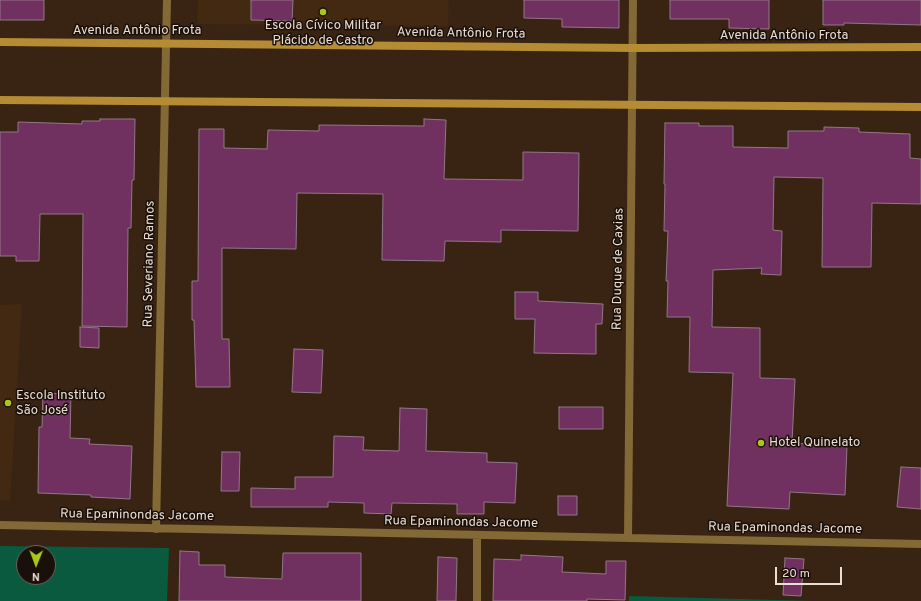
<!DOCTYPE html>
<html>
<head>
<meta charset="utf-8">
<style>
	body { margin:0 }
	#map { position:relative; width:921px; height:601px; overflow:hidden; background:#392413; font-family:Overpass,sans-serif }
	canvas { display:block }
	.north { position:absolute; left:16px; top:545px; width:40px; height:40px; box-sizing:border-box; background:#191009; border:1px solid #6d625a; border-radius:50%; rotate:181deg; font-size:11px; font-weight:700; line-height:16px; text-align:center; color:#ecddd3 }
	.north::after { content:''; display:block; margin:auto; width:14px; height:18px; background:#abc716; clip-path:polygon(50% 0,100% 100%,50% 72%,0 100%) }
	.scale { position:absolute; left:775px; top:567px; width:67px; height:18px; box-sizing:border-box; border:2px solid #ecddd3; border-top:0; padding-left:5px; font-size:12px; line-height:14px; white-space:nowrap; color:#ecddd3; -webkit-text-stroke:3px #191009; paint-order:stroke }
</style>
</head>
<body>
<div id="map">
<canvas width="921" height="601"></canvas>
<div class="north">N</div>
<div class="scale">20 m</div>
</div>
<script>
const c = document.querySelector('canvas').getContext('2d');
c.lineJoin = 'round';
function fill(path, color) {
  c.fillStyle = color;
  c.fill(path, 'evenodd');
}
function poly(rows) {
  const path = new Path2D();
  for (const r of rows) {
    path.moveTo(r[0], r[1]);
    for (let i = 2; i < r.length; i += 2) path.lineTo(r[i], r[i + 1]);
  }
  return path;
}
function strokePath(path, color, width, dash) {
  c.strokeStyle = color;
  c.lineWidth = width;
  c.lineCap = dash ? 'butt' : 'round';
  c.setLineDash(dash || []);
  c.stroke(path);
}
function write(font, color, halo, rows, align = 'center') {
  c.font = font + ' Overpass,sans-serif';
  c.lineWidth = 3;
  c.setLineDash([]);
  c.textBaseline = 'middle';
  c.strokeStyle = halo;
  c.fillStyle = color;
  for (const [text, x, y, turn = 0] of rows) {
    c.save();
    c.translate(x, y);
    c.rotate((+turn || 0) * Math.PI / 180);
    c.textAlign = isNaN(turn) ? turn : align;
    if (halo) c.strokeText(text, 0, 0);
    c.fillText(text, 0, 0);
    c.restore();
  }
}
const built = poly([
	[198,0,449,0,448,26,197,24],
	[22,304,10,501,0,500,0,305]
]);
const green = poly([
	[0,546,169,548,167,601,0,601],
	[24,553,48,553,48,577,24,577],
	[629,596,813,601,629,601]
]);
const building = poly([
	[0,0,44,0,44,20,0,20,0,0],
	[251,0,293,0,292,21,251,20,251,0],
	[524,0,619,0,619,28,562,27,562,19,524,18,524,0],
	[670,0,769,0,769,29,729,28,729,19,670,19,670,0],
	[823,0,921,0,921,25,844,23,844,25,823,25,823,0],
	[100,119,135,119,134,180,132,180,131,228,128,228,127,327,82,326,83,214,40,214,39,261,16,261,16,256,0,256,0,132,18,132,18,122,82,124,82,121,100,121,100,119],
	[424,119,446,120,444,179,523,180,523,152,579,153,578,231,501,230,501,242,445,241,444,261,382,260,383,194,297,193,296,249,222,248,222,339,229,339,230,387,196,387,194,320,192,320,192,281,198,281,199,129,224,129,224,148,267,149,268,130,319,131,319,125,424,126,424,119],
	[665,123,699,123,699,126,733,126,733,147,788,148,788,131,824,131,824,127,859,128,859,132,910,134,910,158,921,159,921,204,872,203,871,267,822,267,823,178,774,177,773,230,782,231,781,275,761,274,762,268,713,270,712,327,760,328,760,378,795,379,792,443,847,446,845,495,790,492,789,509,727,506,733,373,689,372,690,317,667,317,668,281,666,281,668,231,664,231,665,184,664,184,665,123],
	[515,292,538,292,538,301,603,304,602,324,596,324,596,354,534,353,535,319,515,319,515,292],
	[80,327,99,328,99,348,80,347,80,327],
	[294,349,323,350,321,393,292,392,294,349],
	[43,393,71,394,70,438,90,439,89,444,132,446,130,499,91,497,91,495,38,493,39,427,42,427,43,393],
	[559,407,603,407,603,429,559,429,559,407],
	[400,408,427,409,426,451,487,453,487,462,517,463,515,503,484,502,484,514,457,514,457,504,392,503,391,514,364,513,364,503,328,502,328,507,251,507,251,488,295,489,295,477,333,477,334,436,364,437,363,450,399,451,400,408],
	[222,452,240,452,239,491,221,491,222,452],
	[901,467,921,468,921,509,897,507,901,467],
	[558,496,577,496,577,515,558,515,558,496],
	[180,551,199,552,199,565,225,565,225,577,282,579,283,553,361,553,361,601,179,601,180,551],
	[521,555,563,557,562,572,606,574,606,561,626,561,625,600,587,599,587,601,493,601,494,559,521,560,521,555],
	[438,557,457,558,456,601,437,601,438,557],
	[785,558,804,559,801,596,783,595,785,558]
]);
const minor = poly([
	[0,525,921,544],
	[156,529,167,0],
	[477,536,477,601],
	[628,538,633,0]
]);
const secondary = poly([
	[0,42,633,48,921,47],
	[0,100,921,107]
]);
const markers = [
	[323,12,4,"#abc716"],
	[8,403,4,"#abc716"],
	[761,443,4,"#abc716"]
];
const poiNames = [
	["Escola Cívico Militar",323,26,"center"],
	["Plácido de Castro",323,41,"center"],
	["Escola Instituto",16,396],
	["São José",16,411],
	["Hotel Quinelato",769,443]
];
const streetNames = [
	["Avenida Antônio Frota",137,31],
	["Avenida Antônio Frota",461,34,1],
	["Avenida Antônio Frota",784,36],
	["Rua Severiano Ramos",150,264,-89],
	["Rua Duque de Caxias",619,269,-89],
	["Rua Epaminondas Jacome",137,516,1],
	["Rua Epaminondas Jacome",461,523,1],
	["Rua Epaminondas Jacome",785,529,1]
];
fill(built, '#432812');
fill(green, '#095a3f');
fill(building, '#703060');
strokePath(building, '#927789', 1);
strokePath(minor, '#826936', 8);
strokePath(secondary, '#b58c33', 8);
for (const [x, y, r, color] of markers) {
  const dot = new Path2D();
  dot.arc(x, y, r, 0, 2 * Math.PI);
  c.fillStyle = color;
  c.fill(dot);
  strokePath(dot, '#191009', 1.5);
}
write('13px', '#ecddd3', '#191009', poiNames, 'left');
write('13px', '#ecddd3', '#191009', streetNames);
</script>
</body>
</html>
